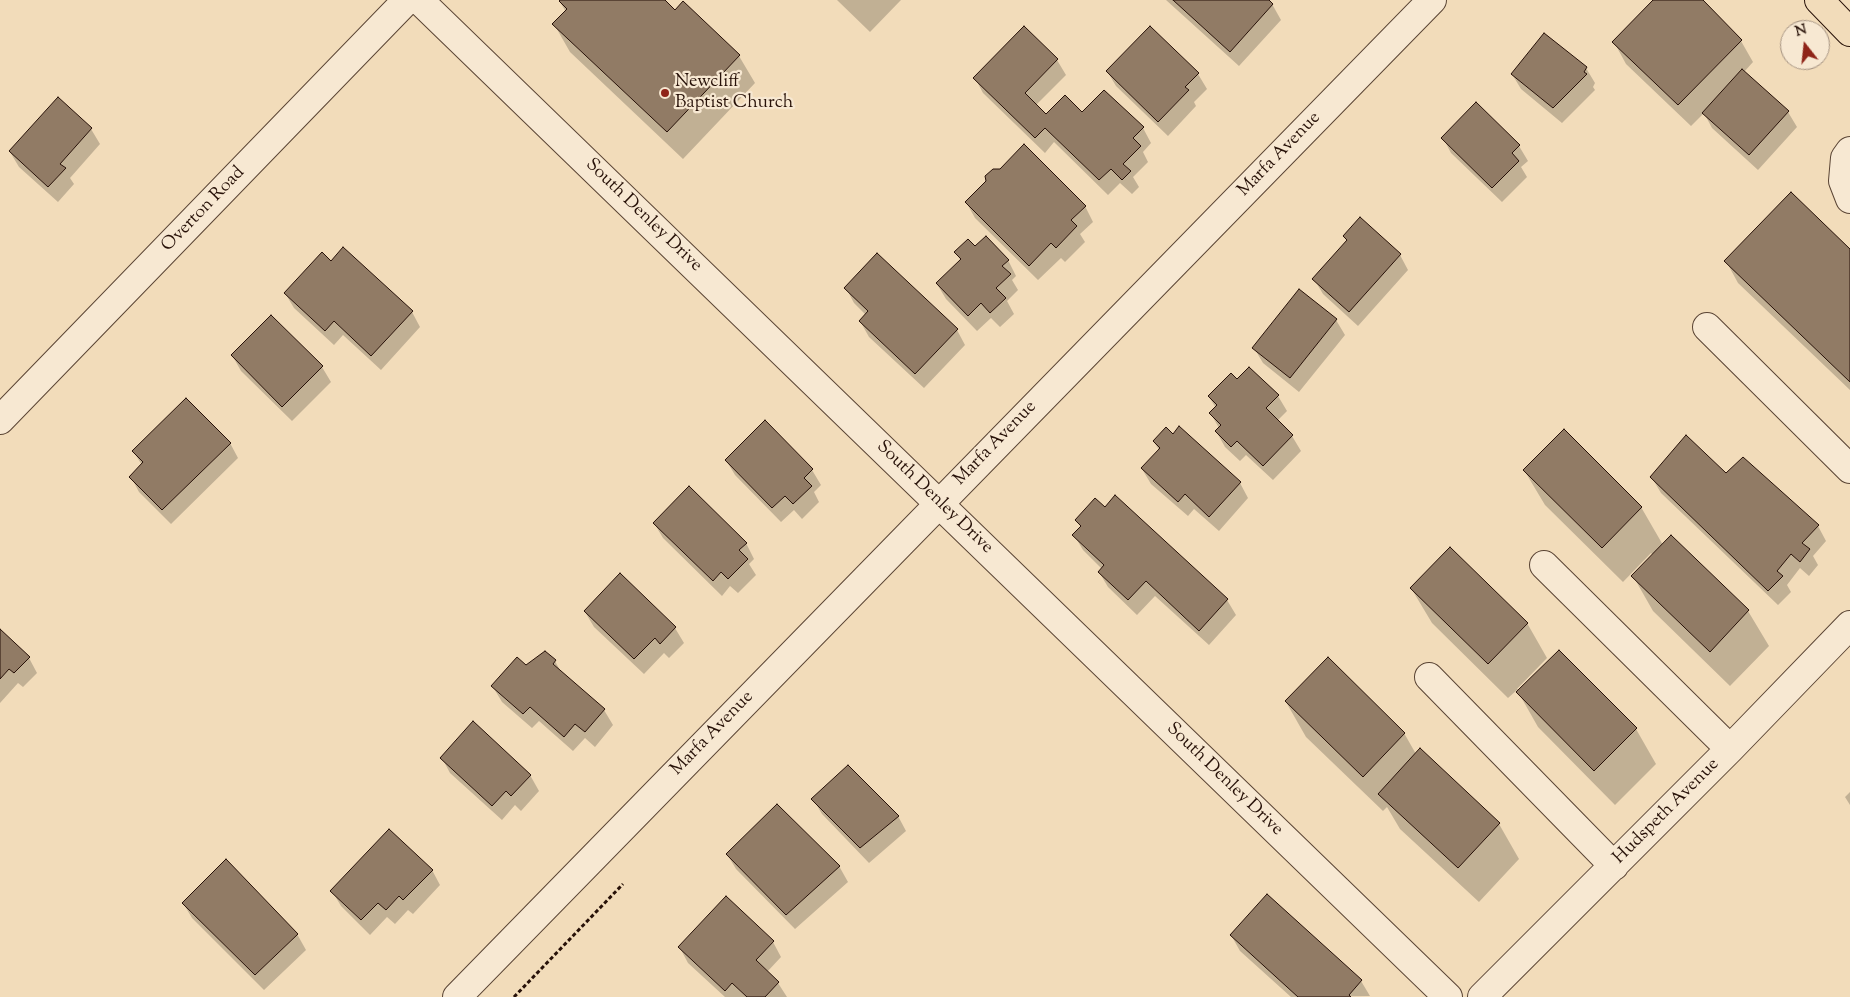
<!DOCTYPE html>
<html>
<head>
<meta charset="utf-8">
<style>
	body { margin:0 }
	#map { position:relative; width:1850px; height:997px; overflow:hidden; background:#f2dcba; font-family:"Sorts Mill Goudy",serif }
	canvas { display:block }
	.north { position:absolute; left:1780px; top:20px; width:50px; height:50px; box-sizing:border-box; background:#f7e8d2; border:1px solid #a49281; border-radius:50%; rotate:344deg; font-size:14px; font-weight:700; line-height:20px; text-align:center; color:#271108 }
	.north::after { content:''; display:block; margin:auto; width:18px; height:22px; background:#8f2418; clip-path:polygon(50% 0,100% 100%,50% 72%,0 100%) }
</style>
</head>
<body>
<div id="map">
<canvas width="1850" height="997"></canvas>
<div class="north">N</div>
</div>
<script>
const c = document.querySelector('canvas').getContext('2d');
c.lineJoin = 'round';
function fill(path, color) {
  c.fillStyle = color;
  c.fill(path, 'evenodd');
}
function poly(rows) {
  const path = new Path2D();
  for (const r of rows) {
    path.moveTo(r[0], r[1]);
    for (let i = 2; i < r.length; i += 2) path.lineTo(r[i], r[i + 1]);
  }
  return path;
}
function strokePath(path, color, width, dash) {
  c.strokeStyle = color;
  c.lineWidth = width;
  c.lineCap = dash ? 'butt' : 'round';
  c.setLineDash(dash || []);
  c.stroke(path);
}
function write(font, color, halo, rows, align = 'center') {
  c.font = font + ' "Sorts Mill Goudy",serif';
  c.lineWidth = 4.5;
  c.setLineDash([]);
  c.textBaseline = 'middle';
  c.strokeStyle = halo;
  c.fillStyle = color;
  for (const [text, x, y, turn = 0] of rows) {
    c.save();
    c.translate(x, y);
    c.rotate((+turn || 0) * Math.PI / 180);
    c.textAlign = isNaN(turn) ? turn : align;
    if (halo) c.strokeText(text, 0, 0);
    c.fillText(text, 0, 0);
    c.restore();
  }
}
const shadow = poly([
	[562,0,663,0,675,11,739,56,755,83,683,159,570,52,554,24,566,12,560,2],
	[837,0,901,0,870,32],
	[1166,0,1267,0,1272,4,1281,20,1239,66],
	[1655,0,1701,0,1741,41,1753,62,1744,72,1788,112,1797,127,1758,170,1712,128,1704,113,1691,126,1626,64,1614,42],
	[1545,34,1586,68,1595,83,1593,87,1595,90,1562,123,1521,89,1512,74],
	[1057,60,1066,75,1036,105,1046,115,1082,114,1143,128,1151,143,1143,152,1148,162,1133,177,1139,187,1132,194,1120,183,1108,195,1054,142,1045,153,983,93,975,78],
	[1107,71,1198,74,1207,89,1194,102,1196,106,1168,136,1116,86],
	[91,129,100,144,70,178,74,184,58,202,19,167,10,152],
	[1443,138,1519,146,1528,161,1521,167,1527,177,1502,202,1451,153],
	[966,202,1085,206,1093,222,1080,234,1085,242,1065,262,1061,258,1038,280,975,218],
	[1344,236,1400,255,1408,270,1358,326,1323,294,1314,279,1347,242],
	[975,248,1008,260,1016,276,1012,280,1018,290,1007,301,1014,314,1000,327,991,318,977,331,946,299,937,284,961,261,956,253],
	[1850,250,1850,390,1738,283,1726,261],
	[331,262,412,312,420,327,381,370,343,335,334,345,294,308,285,293],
	[846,288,957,330,965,345,924,388,869,337,860,321,866,315,854,303],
	[1336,320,1345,335,1299,392,1263,363,1254,348],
	[232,355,322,367,331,382,292,421,241,371],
	[1237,381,1278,396,1287,411,1277,421,1292,436,1301,451,1273,480,1246,455,1240,461,1225,447,1216,431,1219,428,1211,414,1216,408,1209,397],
	[1154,442,1240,483,1248,498,1219,531,1194,509,1188,516,1151,484,1142,469,1159,450],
	[230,443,238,458,171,524,139,492,131,477,142,465,133,451],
	[726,460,812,470,821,485,814,492,819,502,802,519,794,510,781,522,735,475],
	[1524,470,1641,507,1663,545,1671,536,1748,611,1769,646,1730,686,1653,611,1633,576,1653,555,1651,553,1623,582,1545,505],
	[1726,475,1818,526,1826,541,1813,556,1818,565,1809,576,1800,568,1787,585,1791,592,1778,605,1661,493,1652,478],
	[1115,497,1227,600,1236,615,1209,645,1155,596,1137,615,1108,587,1099,572,1102,569,1083,550,1074,535,1081,528,1077,520,1105,509],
	[654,523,746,543,754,559,749,564,756,575,738,593,730,586,722,596,663,538],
	[1411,588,1527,623,1547,658,1517,689,1636,729,1656,764,1615,805,1538,727,1517,690,1508,698,1432,623],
	[585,612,675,628,684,643,669,658,664,653,644,674,594,627],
	[0,631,29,658,37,673,23,687,18,683,0,703],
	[555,661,562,674,604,710,613,725,595,747,585,738,573,751,539,721,532,728,502,702,493,687,526,667],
	[1286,702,1404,733,1416,754,1499,824,1519,859,1479,902,1400,829,1387,807,1383,811,1306,737],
	[442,758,530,775,539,791,521,811,515,805,502,820,450,773],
	[1850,792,1850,805,1845,797],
	[813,799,898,816,906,831,869,863,822,814],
	[727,854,839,866,848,882,795,929,736,869],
	[432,870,440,885,413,914,408,910,395,924,387,917,370,935,341,906,332,891],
	[183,903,297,934,306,950,264,990,192,918],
	[1231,935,1361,981,1370,996,1291,997,1240,951],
	[773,942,781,957,767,972,778,983,787,997,725,997,688,963,680,948]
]);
const building = poly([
	[560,0,665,0,675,10,683,1,740,55,667,132,552,24,567,9,559,1,560,0],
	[1173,0,1269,0,1273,4,1230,52,1173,0],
	[1653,0,1703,0,1742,40,1678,105,1612,42,1653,0],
	[1024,26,1058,59,1025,93,1046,114,1065,95,1082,112,1104,90,1144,127,1133,138,1141,146,1123,164,1131,171,1122,180,1111,169,1099,180,1045,128,1035,138,973,78,1024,26],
	[1150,26,1199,73,1185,87,1189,90,1158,122,1106,71,1150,26],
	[1544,33,1587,67,1584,72,1587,74,1553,108,1511,74,1544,33],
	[1742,69,1789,111,1749,155,1702,113,1742,69],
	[58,97,92,128,60,164,66,168,48,187,9,151,58,97],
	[1476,102,1520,145,1512,153,1519,161,1492,188,1441,138,1476,102],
	[1024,144,1086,206,1071,220,1077,226,1056,248,1051,243,1029,266,965,202,986,181,985,176,993,169,1000,169,1024,144],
	[1791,192,1850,249,1850,382,1724,261,1791,192],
	[1360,217,1401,254,1349,312,1312,279,1347,240,1343,236,1360,217],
	[986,236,1009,260,1002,266,1011,274,996,288,1006,298,990,313,981,303,968,316,936,283,961,259,954,252,968,239,975,246,986,236],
	[343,247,413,311,371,356,334,321,325,331,284,293,322,252,331,261,343,247],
	[877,253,958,329,915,374,859,321,868,311,844,288,877,253],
	[1299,289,1337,319,1290,378,1252,348,1299,289],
	[271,315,323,366,282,407,231,355,271,315],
	[1249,367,1279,395,1266,408,1293,435,1263,466,1237,441,1231,447,1215,431,1221,425,1209,413,1217,405,1208,396,1231,373,1237,379,1249,367],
	[186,398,231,443,162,510,129,477,143,462,132,451,186,398],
	[765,420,813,469,804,478,812,486,793,504,785,496,772,508,725,460,765,420],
	[1179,426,1241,482,1209,517,1185,494,1178,502,1141,468,1160,448,1153,441,1166,427,1173,434,1179,426],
	[1564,429,1642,507,1602,548,1523,470,1564,429],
	[1686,435,1726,473,1743,457,1819,525,1802,543,1810,549,1800,562,1791,554,1777,571,1783,576,1768,591,1650,477,1686,435],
	[689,486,747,543,739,550,748,559,728,579,721,572,713,581,653,523,689,486],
	[1115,495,1228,599,1199,631,1146,581,1128,600,1098,572,1104,565,1072,535,1081,526,1075,520,1095,498,1105,507,1115,495],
	[1671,535,1749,610,1710,652,1631,576,1671,535],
	[1450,547,1528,623,1488,664,1410,588,1450,547],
	[620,573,676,627,660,644,655,638,634,659,584,611,620,573],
	[0,629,30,657,14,673,9,669,0,679,0,629],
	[1559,650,1637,728,1594,771,1516,692,1559,650],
	[545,651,556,660,553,664,605,709,585,732,575,724,564,737,530,707,523,714,491,686,517,657,526,665,545,651],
	[1328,657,1405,733,1363,777,1285,701,1328,657],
	[473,721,531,775,511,796,506,791,492,806,440,758,473,721],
	[1420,748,1500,823,1458,868,1378,794,1420,748],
	[848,765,899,816,860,848,811,799,848,765],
	[777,804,840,866,786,915,726,854,777,804],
	[389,829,433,870,403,900,399,896,386,910,378,903,361,920,330,891,389,829],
	[226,859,298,934,255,975,182,903,226,859],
	[1267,894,1362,980,1349,995,1351,997,1298,997,1230,935,1267,894],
	[726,896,774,941,756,960,779,982,765,997,747,997,732,983,725,991,678,947,726,896]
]);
const path = poly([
	[514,997,623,884]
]);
const minor = poly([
	[419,0,1448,997],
	[1850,151,1845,158,1843,181,1850,199],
	[1707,327,1850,469],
	[0,420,407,0],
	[1544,565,1730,749],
	[1429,677,1614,866],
	[457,997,1432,0],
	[1482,997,1730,749,1850,625]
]);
const major = poly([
	[1819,0,1850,32]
]);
const markers = [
	[665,93,5,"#8f2418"]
];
const poiNames = [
	["Newcliff",675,83],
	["Baptist Church",675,104]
];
const streetNames = [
	["Marfa Avenue",1280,155,-46],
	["Overton Road",204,210,-46],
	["South Denley Drive",643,216,44],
	["Marfa Avenue",996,444,-46],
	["South Denley Drive",934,498,44],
	["Marfa Avenue",713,734,-46],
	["South Denley Drive",1224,780,44],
	["Hudspeth Avenue",1667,812,-45]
];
fill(shadow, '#0003');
fill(building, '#917b65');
strokePath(building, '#271108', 1);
strokePath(minor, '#5a4434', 30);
strokePath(major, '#271108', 30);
strokePath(path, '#271108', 3, [4, 2.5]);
strokePath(minor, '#f7e8d2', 28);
strokePath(major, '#f2dcba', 28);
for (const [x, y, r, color] of markers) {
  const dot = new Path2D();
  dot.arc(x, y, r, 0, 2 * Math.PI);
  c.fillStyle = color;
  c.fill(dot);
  strokePath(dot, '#f7e8d2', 2);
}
write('18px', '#271108', '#f7e8d2', poiNames, 'left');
write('18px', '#271108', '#f7e8d2', streetNames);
</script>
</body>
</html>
